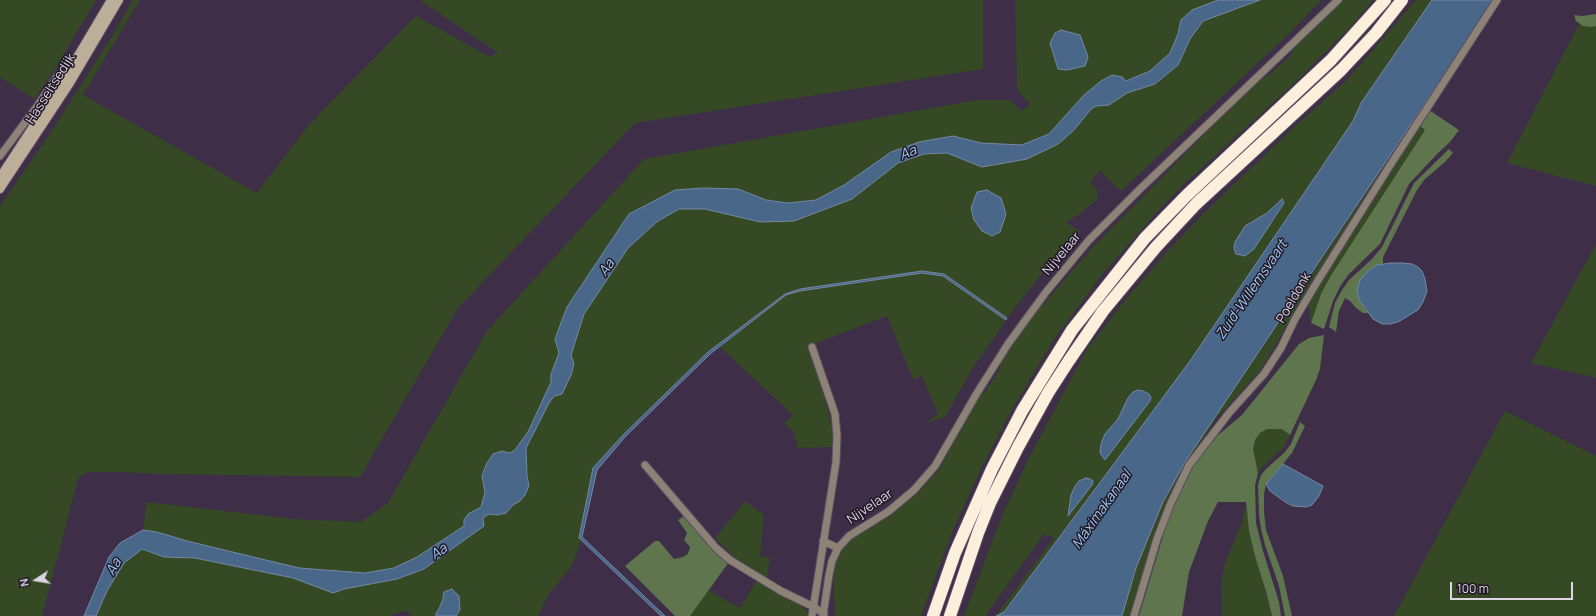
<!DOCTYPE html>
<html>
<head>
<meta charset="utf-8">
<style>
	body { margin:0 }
	#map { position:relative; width:1596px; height:616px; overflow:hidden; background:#3e2e48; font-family:Manrope,sans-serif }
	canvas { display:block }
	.north { position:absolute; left:16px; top:560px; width:40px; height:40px; -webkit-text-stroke:3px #211a26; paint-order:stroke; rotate:258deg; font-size:11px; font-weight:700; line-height:16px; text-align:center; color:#ddd4e4 }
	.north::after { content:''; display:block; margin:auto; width:14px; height:18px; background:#ddd4e4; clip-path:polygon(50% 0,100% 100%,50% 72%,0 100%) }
	.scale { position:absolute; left:1450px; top:582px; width:123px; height:18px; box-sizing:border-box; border:2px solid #ddd4e4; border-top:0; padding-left:5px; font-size:12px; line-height:14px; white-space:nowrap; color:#ddd4e4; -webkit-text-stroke:3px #211a26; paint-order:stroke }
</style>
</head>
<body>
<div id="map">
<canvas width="1596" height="616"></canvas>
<div class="north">N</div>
<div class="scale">100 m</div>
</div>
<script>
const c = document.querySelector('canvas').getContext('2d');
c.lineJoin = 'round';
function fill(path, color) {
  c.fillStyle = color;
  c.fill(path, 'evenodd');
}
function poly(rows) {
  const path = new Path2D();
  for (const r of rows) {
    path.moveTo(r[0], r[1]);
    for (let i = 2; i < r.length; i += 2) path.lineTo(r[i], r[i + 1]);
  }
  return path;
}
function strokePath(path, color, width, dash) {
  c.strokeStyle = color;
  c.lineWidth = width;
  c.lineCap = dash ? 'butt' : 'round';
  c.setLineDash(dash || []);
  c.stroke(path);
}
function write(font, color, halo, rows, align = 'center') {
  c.font = font + ' Manrope,sans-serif';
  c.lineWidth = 3;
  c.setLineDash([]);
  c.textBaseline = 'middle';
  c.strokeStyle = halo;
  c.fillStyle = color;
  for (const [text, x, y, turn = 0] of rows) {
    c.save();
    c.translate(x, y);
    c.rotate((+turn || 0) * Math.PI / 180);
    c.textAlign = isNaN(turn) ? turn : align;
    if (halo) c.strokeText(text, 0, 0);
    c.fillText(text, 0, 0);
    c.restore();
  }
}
const green = poly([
	[0,0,96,0,56,67,34,99,0,77],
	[133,0,140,0,83,95,257,193,303,132,319,114,416,16,490,57,498,53,420,0,983,0,983,69,635,123,458,308,360,477,159,474,120,472,88,472,83,474,78,479,42,616,0,616,0,206,51,132,111,38],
	[1015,0,1218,0,1181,20,1178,34,1170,53,1150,71,1126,81,1112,75,1101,81,1084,95,1049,134,1022,145,981,143,953,136,919,142,816,200,788,203,766,200,738,189,703,188,675,190,629,214,579,289,555,339,559,353,551,374,551,382,528,432,514,451,509,453,502,451,493,454,487,463,482,476,485,492,481,507,468,514,464,520,464,526,417,557,394,568,365,573,299,568,187,541,157,532,143,530,147,502,295,519,361,522,388,503,487,331,644,159,977,100,1009,100,1022,111,1030,104,1017,90],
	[1260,0,1321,0,1292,31,1121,191,1105,176,1101,170,1090,182,1098,191,1097,199,1080,214,1066,222,1080,232,1049,264,1007,318,944,274,922,271,800,289,785,294,708,352,623,435,594,468,579,538,581,541,572,566,548,595,538,616,456,616,460,610,444,593,443,599,439,609,436,613,436,616,412,616,406,610,391,616,96,616,107,591,124,563,142,549,164,557,195,558,293,578,333,593,344,589,397,579,424,569,484,526,483,519,489,514,497,515,506,513,513,505,520,501,529,486,527,476,526,448,549,403,574,364,571,355,584,314,628,248,658,221,679,209,705,209,760,222,794,221,852,199,898,163,924,154,947,153,982,167,1074,130,1092,108,1097,106,1109,105,1127,93,1156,84,1178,65,1190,39,1203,21],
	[1338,0,1373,0,1354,23,1302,76,1182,186,1158,211,1100,277,1053,341,1013,408,984,463,953,530,921,616,835,616,833,571,836,559,842,549,851,538,863,530,891,515,917,494,939,469,981,394,985,392,1000,369,1000,361,1036,313,1091,249,1259,79,1269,75,1291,55,1292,49],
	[1416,0,1432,0,1361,103,1353,121,1190,361,1003,612,1000,615,997,614,1054,538,1044,534,992,606,986,616,964,616,1004,511,1030,456,1087,349,1126,299,1163,256,1204,213,1293,128,1347,80],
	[1283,199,1254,249,1242,256,1236,254,1234,248,1244,226,1267,213],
	[1138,390,1143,391,1105,434,1118,419,1133,392],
	[1579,24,1583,26,1591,27,1596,26,1596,186,1507,163],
	[1429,98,1431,99,1314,278,1261,370,1216,419,1187,464,1132,616,1122,616,1136,568,1149,536,1163,502,1184,462,1214,417,1263,347],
	[1419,125,1425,130,1321,294,1311,323,1308,301],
	[1596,244,1596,378,1531,363,1573,286],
	[922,273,943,276,1006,320,971,371,945,417,928,423,927,422,938,414,922,376,913,379,887,316,809,346,829,414,833,430,833,447,798,448,793,432,789,427,784,424,793,415,720,347,786,295,800,291],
	[1505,411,1596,456,1596,616,1394,616],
	[1275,428,1282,429,1290,435,1283,448,1263,466,1258,473,1253,450,1255,440,1260,433,1267,429],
	[745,501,764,515,760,556,770,558,767,578,751,569,734,557,715,538],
	[1246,502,1249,531,1256,560,1266,591,1272,616,1222,616,1221,585,1224,566,1242,522],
	[757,580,795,600,803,607,808,613,807,616,690,616,708,590,740,608]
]);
const forest = poly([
	[1596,14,1596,26,1591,27,1583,26,1576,21,1574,15,1582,16],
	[1429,110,1459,130,1450,142,1438,153,1409,184,1380,244,1349,274,1341,285,1333,301,1324,329,1311,323,1321,294,1330,277,1425,130,1419,125],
	[1449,149,1453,153,1445,162,1424,180,1417,190,1383,257,1383,264,1377,265,1360,280,1357,291,1359,300,1368,313,1363,313,1356,308,1350,301,1345,298,1339,311,1336,332,1329,327,1335,303,1342,290,1349,280,1372,259,1382,247,1414,183],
	[1324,335,1320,369,1316,380,1290,435,1282,429,1267,429,1260,433,1255,440,1253,449,1258,473,1255,485,1256,523,1263,551,1279,602,1281,616,1272,616,1266,591,1256,560,1249,531,1246,502,1218,502,1208,521,1189,572,1182,616,1139,616,1169,516,1189,469,1218,435,1242,415,1299,344,1309,338],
	[1300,422,1305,426,1292,453,1266,484,1264,494,1264,512,1266,530,1283,576,1292,616,1285,616,1279,586,1265,545,1261,529,1259,514,1258,485,1261,475,1266,469,1284,453,1291,444],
	[686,515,729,562,690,616,675,616,625,566,655,541,659,541,674,559,683,557,688,554,690,547,684,540,687,533,678,520]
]);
const water = poly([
	[1218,0,1260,0,1203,21,1190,39,1178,65,1155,84,1127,93,1109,105,1097,106,1092,108,1074,130,1058,144,1027,159,982,167,947,153,924,154,898,163,852,199,794,221,760,222,705,209,679,209,658,221,628,248,584,314,571,355,574,364,571,375,562,394,554,396,549,403,526,448,527,476,529,486,525,495,520,501,513,505,506,513,497,515,489,514,483,518,484,526,424,569,397,579,344,589,333,593,293,578,195,558,164,557,142,549,124,563,107,591,96,616,84,616,109,557,120,543,143,530,157,532,187,541,299,568,365,573,394,568,417,557,464,526,464,520,468,514,481,507,485,492,482,476,487,463,493,454,502,451,509,453,514,451,528,432,551,382,551,374,559,353,555,339,567,307,629,214,675,190,703,188,738,189,766,200,788,203,816,200,844,185,891,152,919,142,953,136,981,143,1022,145,1049,134,1084,95,1101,81,1112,75,1122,77,1126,81,1150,71,1170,53,1178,34,1181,20,1192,10,1218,0],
	[1432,0,1494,0,1185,462,1163,502,1149,536,1136,568,1122,616,996,616,1004,612,1190,361,1353,121,1361,103,1432,0],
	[1061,30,1080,35,1088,57,1085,66,1067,70,1058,69,1050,43,1055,33,1061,30],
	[987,190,1001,198,1006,214,1000,232,992,236,982,231,974,220,971,208,977,192,987,190],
	[1282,199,1284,203,1254,249,1245,256,1236,254,1234,248,1235,242,1245,226,1267,213,1282,199],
	[1391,263,1403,263,1412,264,1418,267,1422,271,1425,279,1427,291,1423,302,1418,310,1398,322,1390,324,1382,324,1373,319,1359,300,1357,291,1360,280,1368,271,1377,265,1391,263],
	[922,271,944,274,1007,318,1006,320,943,276,922,273,800,291,786,295,710,354,625,437,597,470,582,537,665,616,661,616,579,538,593,468,623,435,708,352,785,294,800,289,922,271],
	[1138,390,1143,391,1149,394,1151,397,1150,401,1105,460,1100,453,1101,444,1105,434,1118,419,1128,398,1133,392,1138,390],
	[1283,464,1323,486,1319,496,1312,505,1306,507,1293,506,1285,502,1270,491,1266,484,1283,464],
	[1086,478,1090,479,1093,481,1092,485,1068,516,1071,495,1075,486,1079,481,1086,478],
	[452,589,459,596,460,610,456,616,436,616,436,613,439,609,443,599,444,592,452,589]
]);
const street = poly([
	[0,156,38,105,58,75,68,81],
	[812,347,835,414,837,436,836,462,812,616],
	[645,465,716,548,730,560,781,591,814,607,824,614],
	[823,541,838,548],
	[823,616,829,575,832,561,838,548,849,536,889,511,914,490,935,466,977,393,1008,344,1046,292,1089,240,1140,189,1338,0],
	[1134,616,1157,539,1170,505,1189,465,1229,413,1264,374,1281,348,1295,319,1317,282,1389,167,1497,0]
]);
const secondary = poly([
	[0,177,64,79,111,0],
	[0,189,70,83,119,0]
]);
const highway = poly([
	[933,616,955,553,992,469,1022,411,1072,330,1145,238,1187,195,1331,60,1385,0],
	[950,616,978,533,990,503,1018,447,1048,393,1068,362,1103,311,1156,247,1196,204,1341,70,1376,33,1402,0]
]);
const streetNames = [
	["Hasseltsedijk",51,89,-58],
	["Nijvelaar",1062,254,-50],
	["Poeldonk",1294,298,-60],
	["Nijvelaar",870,507,-34]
];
const waterNames = [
	["Aa",908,153,-21],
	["Aa",607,268,-55],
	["Zuid-Willemsvaart",1252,290,-56],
	["Máximakanaal",1102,510,-55],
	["Aa",439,552,-35],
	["Aa",114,567,-60]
];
fill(green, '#354925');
fill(forest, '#5f754e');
fill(water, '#496889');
strokePath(water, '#7588a4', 1);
strokePath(street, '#5b4c64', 9);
strokePath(secondary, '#5b4c64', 10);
strokePath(highway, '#5b4c64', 14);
strokePath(street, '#8c8376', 7);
strokePath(secondary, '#bcae99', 8);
strokePath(highway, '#fcefdc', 12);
write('13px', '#ddd4e4', '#211a26', streetNames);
write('italic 14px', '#a1c9f5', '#211a26', waterNames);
</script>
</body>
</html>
